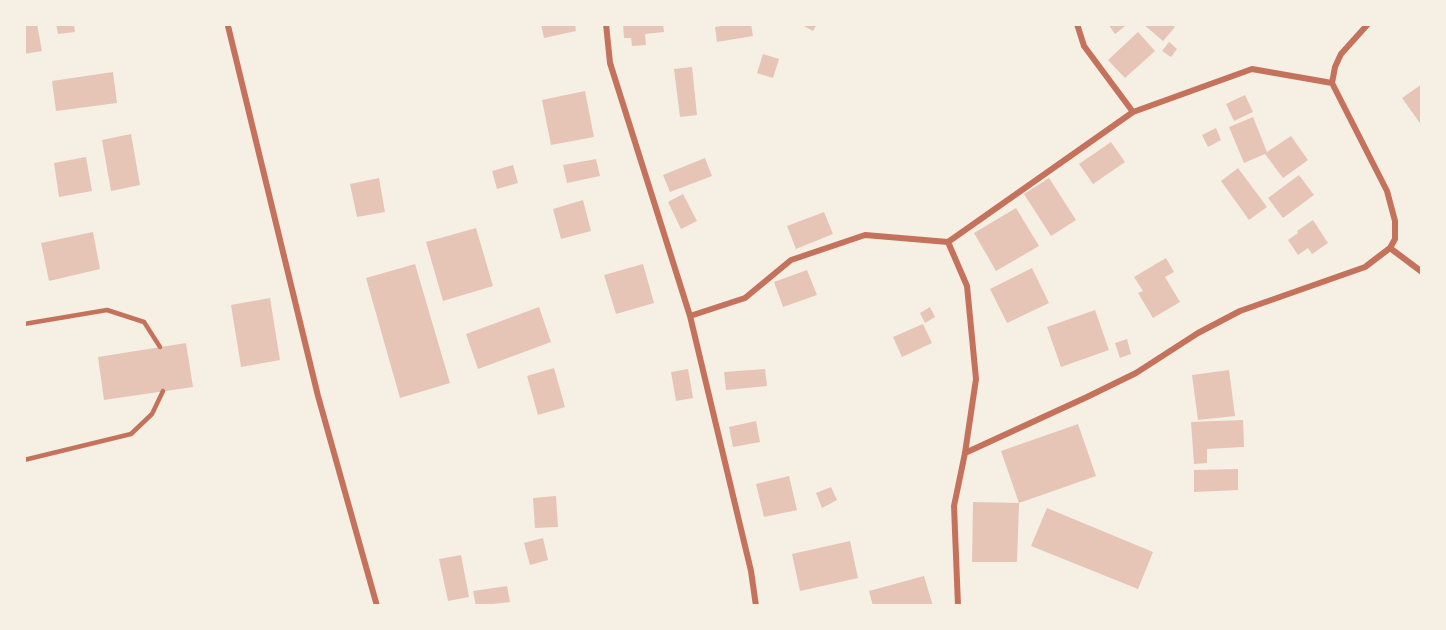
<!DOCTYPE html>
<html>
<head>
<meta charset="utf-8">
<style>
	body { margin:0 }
	#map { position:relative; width:1446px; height:630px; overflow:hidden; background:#f6efe4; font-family:"Asap Condensed",sans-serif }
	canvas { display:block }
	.frame { position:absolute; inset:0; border:26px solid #f6efe4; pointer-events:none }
</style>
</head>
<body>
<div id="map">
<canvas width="1446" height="630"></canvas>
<div class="frame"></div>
</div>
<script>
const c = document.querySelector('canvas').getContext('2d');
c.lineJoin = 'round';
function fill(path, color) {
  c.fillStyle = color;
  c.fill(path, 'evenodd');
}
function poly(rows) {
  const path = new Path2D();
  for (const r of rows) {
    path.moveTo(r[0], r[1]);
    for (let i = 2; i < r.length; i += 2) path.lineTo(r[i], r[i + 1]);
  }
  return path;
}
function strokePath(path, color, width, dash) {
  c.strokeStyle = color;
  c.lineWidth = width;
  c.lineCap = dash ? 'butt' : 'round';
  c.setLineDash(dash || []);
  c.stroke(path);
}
const building = poly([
	[24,24,37,24,42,51,24,54],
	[56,24,74,24,75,32,58,34],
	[541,24,575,24,576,31,544,38],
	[623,24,663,24,664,32,645,34,646,45,632,46,631,38,624,38],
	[736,24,751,24,753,36,717,42,715,27],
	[800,24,817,24,813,31],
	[1108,24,1128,24,1115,34],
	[1143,24,1171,24,1175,27,1163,41],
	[1138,32,1155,51,1125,78,1108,60],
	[1169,42,1177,49,1171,57,1162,51],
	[763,54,779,59,773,78,757,73],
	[692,67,697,115,680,117,674,69],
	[113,72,117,103,56,111,52,81],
	[1422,84,1422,126,1402,98],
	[585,91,594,137,551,145,542,100],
	[1245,95,1253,112,1234,121,1226,104],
	[1253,117,1267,152,1291,136,1308,160,1283,178,1265,154,1244,163,1229,127],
	[1216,128,1221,140,1208,147,1202,135],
	[131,134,140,185,111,191,102,140],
	[1111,142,1125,162,1093,184,1079,164],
	[86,157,92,191,59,197,54,163],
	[705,158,712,176,670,192,663,175],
	[596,159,600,176,567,183,563,165],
	[513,165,518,183,497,189,492,171],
	[1238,168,1267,207,1249,220,1221,181],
	[1299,175,1314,195,1283,218,1268,198],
	[379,178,385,212,357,217,350,184],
	[1049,178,1076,220,1051,236,1024,194],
	[683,194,697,221,681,229,668,202],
	[583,200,591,231,561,239,553,209],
	[1016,208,1039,246,996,271,974,233],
	[824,212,833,234,796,249,787,226],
	[1313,220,1328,243,1312,254,1308,248,1298,255,1288,240,1298,233,1297,231],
	[476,228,493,286,443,301,426,242],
	[93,232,100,269,49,281,41,243],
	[1166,258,1174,272,1165,277,1180,302,1153,318,1138,293,1143,291,1134,277],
	[415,264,450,383,400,398,366,278],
	[643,264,654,303,616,314,604,275],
	[1032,268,1049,303,1007,323,990,289],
	[807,270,817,295,783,307,774,282],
	[270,298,280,360,241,367,231,305],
	[539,307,551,342,478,369,466,334],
	[930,307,935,317,925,323,920,313],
	[1095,310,1109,350,1061,367,1047,327],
	[923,324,932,343,902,357,893,337],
	[1127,339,1131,354,1120,358,1115,343],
	[186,343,193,387,104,400,98,357],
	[554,368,565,407,538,415,527,376],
	[688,369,693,398,676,401,671,372],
	[765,369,767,386,726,390,724,372],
	[1229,370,1235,416,1198,420,1192,375],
	[1243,420,1244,447,1207,449,1207,463,1194,464,1191,422],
	[756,421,760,442,733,447,729,427],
	[1078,424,1096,476,1019,503,1001,451],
	[1238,469,1238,490,1194,492,1194,470],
	[789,476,797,510,764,517,756,484],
	[831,487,837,500,822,508,816,493],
	[556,496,558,527,535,528,533,498],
	[973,502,1019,503,1017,562,972,562],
	[1047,508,1153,552,1138,589,1031,546],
	[543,538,548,560,530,565,524,543],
	[850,541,858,578,800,591,792,554],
	[461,555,469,597,448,601,439,559],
	[924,576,933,606,873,606,869,591],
	[507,586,510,602,476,606,473,591]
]);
const service = poly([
	[24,324,107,310,144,322,160,347],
	[24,460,131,434,152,414,163,391]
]);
const minor = poly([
	[606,24,610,63,690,316,751,571,756,606],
	[1077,24,1084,46,1133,112],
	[228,26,318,396,377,606],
	[948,242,967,286,976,379,965,453,954,506,958,606],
	[1390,248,1422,272],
	[690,316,745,298,791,260,865,235,948,242,1133,112,1252,69,1332,83],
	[965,453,1087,397,1136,373,1198,333,1240,311,1365,267,1390,248,1395,239,1395,221,1387,191,1332,83,1335,67,1341,54,1368,24]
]);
fill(building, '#e6c5b7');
strokePath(service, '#c5725c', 4.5);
strokePath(minor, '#c5725c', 6);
</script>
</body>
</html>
